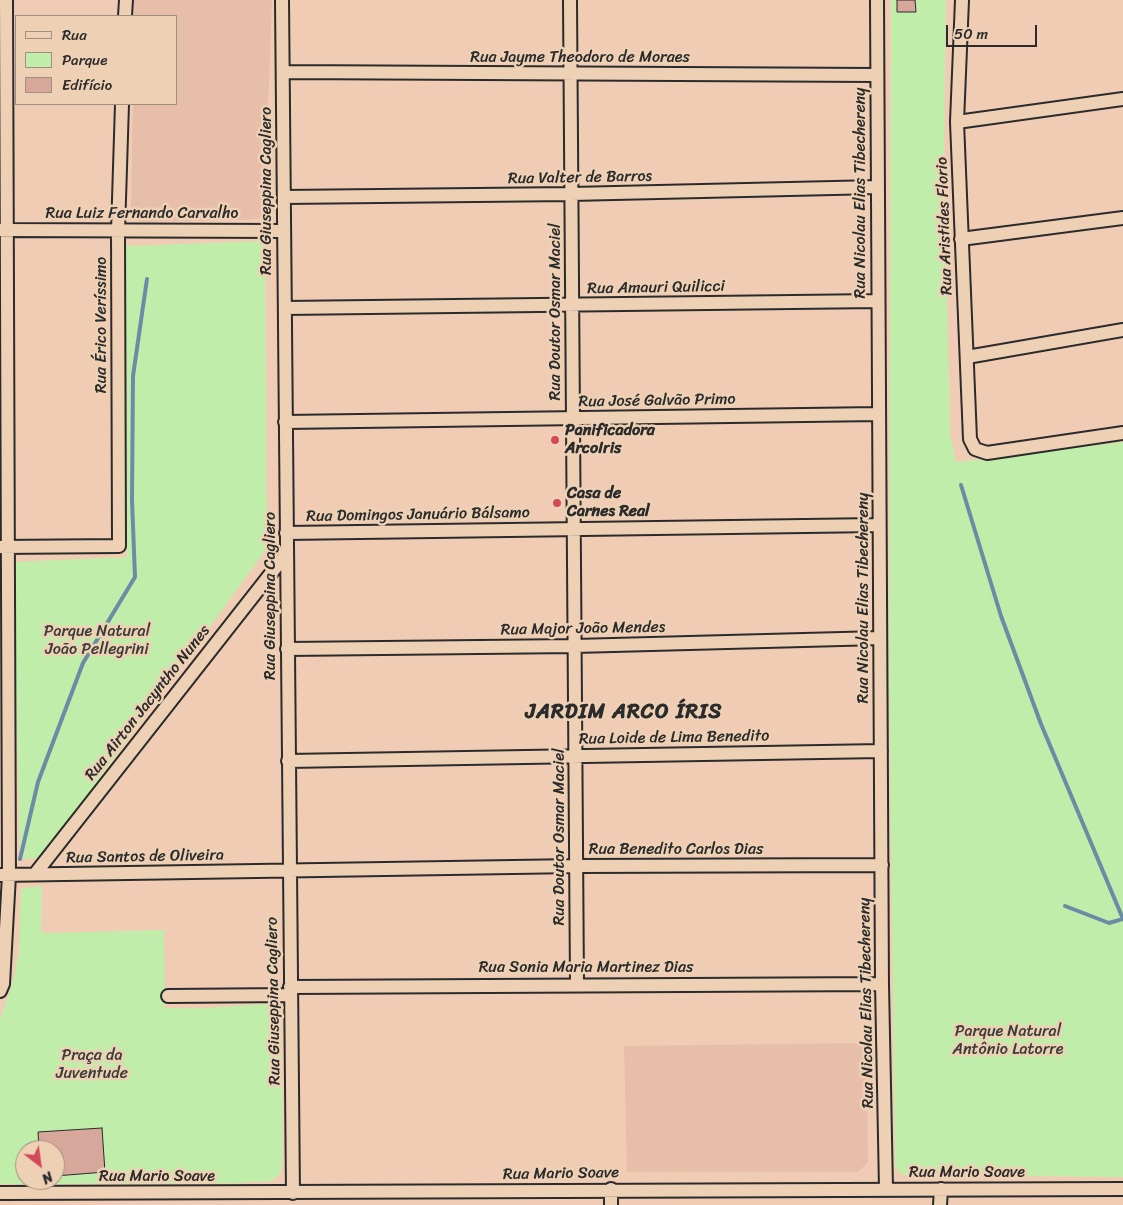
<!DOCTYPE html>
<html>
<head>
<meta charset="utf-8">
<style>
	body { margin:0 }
	#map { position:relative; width:1123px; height:1205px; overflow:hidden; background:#f1ccb4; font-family:Sriracha,sans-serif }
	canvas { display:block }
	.legend { position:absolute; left:15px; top:15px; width:162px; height:90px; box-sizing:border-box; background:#eed1b5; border:1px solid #a08f7e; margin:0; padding:6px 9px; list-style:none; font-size:15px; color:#2b2b2b }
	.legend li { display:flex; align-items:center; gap:10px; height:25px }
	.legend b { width:25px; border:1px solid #a08f7e }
	.north { position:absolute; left:15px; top:1140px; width:50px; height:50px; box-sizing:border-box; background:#eed1b5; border:1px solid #a08f7e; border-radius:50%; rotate:150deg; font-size:14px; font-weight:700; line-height:20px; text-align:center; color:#2b2b2b }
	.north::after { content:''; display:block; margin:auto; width:18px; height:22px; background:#d1495b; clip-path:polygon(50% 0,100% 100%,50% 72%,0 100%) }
	.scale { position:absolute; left:946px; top:25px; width:91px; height:22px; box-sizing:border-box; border:2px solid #2b2b2b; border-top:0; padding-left:6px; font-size:15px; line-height:18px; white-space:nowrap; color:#2b2b2b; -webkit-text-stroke:4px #eed1b5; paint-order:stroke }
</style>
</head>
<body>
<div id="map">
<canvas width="1123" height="1205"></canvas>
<ul class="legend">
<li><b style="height:6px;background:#eed1b5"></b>Rua</li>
<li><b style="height:14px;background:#c1edaa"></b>Parque</li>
<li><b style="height:14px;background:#d8a79c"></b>Edifício</li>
</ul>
<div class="north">N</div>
<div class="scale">50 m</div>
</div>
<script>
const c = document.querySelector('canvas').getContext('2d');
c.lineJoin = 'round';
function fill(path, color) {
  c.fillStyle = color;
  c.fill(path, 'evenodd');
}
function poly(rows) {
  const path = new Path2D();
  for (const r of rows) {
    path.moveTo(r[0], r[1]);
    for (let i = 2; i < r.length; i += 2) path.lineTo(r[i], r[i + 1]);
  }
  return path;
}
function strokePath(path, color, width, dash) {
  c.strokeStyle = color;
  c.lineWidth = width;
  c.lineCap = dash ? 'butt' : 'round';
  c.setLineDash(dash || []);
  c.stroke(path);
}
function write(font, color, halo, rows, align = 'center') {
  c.font = font + ' Sriracha,sans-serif';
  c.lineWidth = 5;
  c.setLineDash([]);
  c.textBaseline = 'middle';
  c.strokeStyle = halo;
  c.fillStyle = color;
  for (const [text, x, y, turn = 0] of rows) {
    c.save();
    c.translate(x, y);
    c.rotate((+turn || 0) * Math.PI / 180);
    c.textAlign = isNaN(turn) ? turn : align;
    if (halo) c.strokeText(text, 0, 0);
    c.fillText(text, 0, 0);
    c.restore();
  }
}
const built = poly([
	[134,0,272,0,264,213,261,218,247,220,143,222,134,220,131,210,133,104,176,104,176,16,134,16],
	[866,1043,868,1162,858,1172,627,1172,624,1046]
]);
const green = poly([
	[891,0,946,0,944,150,950,433,956,462,1123,442,1123,1177,902,1175,895,1167,889,674],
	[265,241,267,548,42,858,20,859,13,562,127,557,125,246],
	[42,886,41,931,45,933,164,930,165,1008,204,1008,281,1003,283,1156,281,1172,272,1181,237,1183,0,1184,0,1020,13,981,19,952,21,888],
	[25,1150,55,1150,55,1180,25,1180]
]);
const stream = poly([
	[961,485,1001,616,1041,724,1123,919],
	[20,859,38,782,83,663,135,577,132,500,133,376,147,279],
	[1065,906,1109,923,1123,919]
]);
const building = poly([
	[897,0,915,0,916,12,897,12,897,0],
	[102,1128,105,1172,55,1176,55,1150,39,1150,38,1132,102,1128]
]);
const minor = poly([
	[282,0,293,1193],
	[570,0,577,984],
	[877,0,882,984,886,1189],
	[962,0,957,122,970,439,975,449,987,453,1123,433],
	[125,16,126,0],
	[283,72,877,75],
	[957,122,1123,99],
	[284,197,571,194,877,187],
	[0,230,284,231],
	[961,239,1123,218],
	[285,308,878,301],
	[967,357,1123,330],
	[285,422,879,414],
	[286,533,879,525],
	[0,547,119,546,118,231,122,104],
	[287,649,575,646,880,638],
	[288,761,881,751],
	[35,874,287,553],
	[0,875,577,866,882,865],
	[290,987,882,984],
	[0,991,3,984,9,875,6,0],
	[168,996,290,995],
	[611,1189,611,1205],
	[0,1193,1123,1189],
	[940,1205,941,1189]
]);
const markers = [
	[555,440,5,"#d1495b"],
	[557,503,5,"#d1495b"]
];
const streetNames = [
	["Rua Jayme Theodoro de Moraes",580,58],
	["Rua Valter de Barros",580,178,-1],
	["Rua Giuseppina Cagliero",267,191,-90],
	["Rua Nicolau Elias Tibechereny",861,193,-90],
	["Rua Luiz Fernando Carvalho",142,214],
	["Rua Aristides Florio",945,226,-92],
	["Rua Amauri Quilicci",656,288,-1],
	["Rua Doutor Osmar Maciel",556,312,-90],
	["Rua Érico Veríssimo",102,325,-90],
	["Rua José Galvão Primo",657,401,-1],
	["Rua Domingos Januário Bálsamo",418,515,-1],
	["Rua Giuseppina Cagliero",271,596,-90],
	["Rua Nicolau Elias Tibechereny",864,598,-90],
	["Rua Major João Mendes",583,629,-1],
	["Rua Airton Jacyntho Nunes",148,703,-52],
	["Rua Loide de Lima Benedito",674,738,-1],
	["Rua Doutor Osmar Maciel",560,837,-90],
	["Rua Benedito Carlos Dias",676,850],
	["Rua Santos de Oliveira",145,857,-1],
	["Rua Sonia Maria Martinez Dias",586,968],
	["Rua Giuseppina Cagliero",274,1001,-91],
	["Rua Nicolau Elias Tibechereny",867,1003,-91],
	["Rua Mario Soave",967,1173],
	["Rua Mario Soave",561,1174,-1],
	["Rua Mario Soave",157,1177]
];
const poiNames = [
	["Panificadora",565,431],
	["ArcoIris",565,449],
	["Casa de",567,494],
	["Carnes Real",567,512]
];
const parkNames = [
	["Parque Natural",97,632],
	["João Pellegrini",97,650],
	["Parque Natural",1008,1032],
	["Antônio Latorre",1008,1050],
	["Praça da",92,1056],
	["Juventude",92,1074]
];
const districtNames = [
	["JARDIM ARCO ÍRIS",624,713]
];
fill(built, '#e6beaa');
fill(green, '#c1edaa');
strokePath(stream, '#6b8ca4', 4);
fill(building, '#d8a79c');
strokePath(building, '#2b2b2b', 1);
strokePath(minor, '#2b2b2b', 16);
strokePath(minor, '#eed1b5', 12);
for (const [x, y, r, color] of markers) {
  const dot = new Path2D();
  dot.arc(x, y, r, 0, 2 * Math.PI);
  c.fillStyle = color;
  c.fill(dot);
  strokePath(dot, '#eed1b5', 2);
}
write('16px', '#2b2b2b', '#eed1b5', streetNames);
write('bold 16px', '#2b2b2b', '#eed1b5', poiNames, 'left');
write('16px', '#3a3e38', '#eed1b5', parkNames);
c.letterSpacing = '1px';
write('bold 21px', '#2b2b2b', '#eed1b5', districtNames);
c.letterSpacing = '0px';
</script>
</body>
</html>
